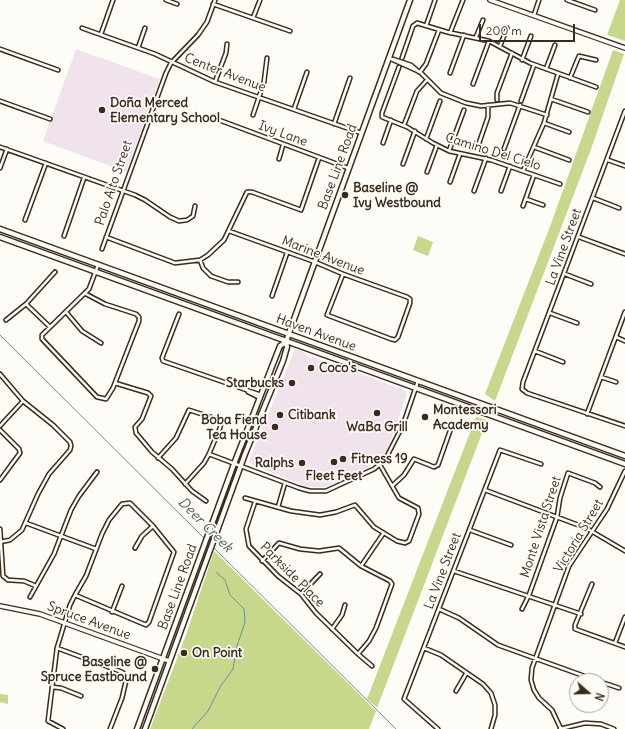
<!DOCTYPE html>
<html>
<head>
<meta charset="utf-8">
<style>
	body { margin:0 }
	#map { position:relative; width:625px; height:729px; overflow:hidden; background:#fdfcf7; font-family:Delius,sans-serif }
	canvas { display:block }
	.north { position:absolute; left:569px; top:673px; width:40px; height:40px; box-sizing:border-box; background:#fdfcf7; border:1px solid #afa8a0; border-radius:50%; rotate:110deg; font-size:11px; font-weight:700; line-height:16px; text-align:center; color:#3b2a1e }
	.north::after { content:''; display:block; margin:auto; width:14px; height:18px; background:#3b2a1e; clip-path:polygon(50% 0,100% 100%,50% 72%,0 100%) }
	.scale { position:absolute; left:479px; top:24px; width:96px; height:18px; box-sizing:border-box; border:2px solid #3b2a1e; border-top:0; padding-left:5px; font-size:12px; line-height:14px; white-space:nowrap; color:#3b2a1e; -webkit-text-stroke:3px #fdfcf7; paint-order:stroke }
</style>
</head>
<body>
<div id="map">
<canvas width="625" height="729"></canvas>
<div class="north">N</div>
<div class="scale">200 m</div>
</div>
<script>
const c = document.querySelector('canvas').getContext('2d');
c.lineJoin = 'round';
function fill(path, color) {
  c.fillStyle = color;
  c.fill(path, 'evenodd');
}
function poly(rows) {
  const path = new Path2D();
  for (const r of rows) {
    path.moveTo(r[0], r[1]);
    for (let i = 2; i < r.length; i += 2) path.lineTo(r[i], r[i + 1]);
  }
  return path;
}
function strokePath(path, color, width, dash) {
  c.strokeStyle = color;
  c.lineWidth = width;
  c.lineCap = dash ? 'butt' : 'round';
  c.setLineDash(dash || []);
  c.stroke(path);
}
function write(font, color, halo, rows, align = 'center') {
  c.font = font + ' Delius,sans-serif';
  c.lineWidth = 3.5;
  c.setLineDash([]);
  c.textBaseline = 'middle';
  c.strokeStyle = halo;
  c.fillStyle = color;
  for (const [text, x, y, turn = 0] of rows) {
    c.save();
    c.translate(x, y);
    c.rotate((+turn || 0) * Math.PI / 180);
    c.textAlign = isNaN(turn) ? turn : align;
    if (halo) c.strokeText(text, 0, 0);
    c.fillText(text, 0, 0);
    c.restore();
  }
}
const built = poly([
	[76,49,160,79,126,172,43,141],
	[295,349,301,351,309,356,309,358,312,359,313,357,348,371,351,370,404,390,407,394,387,450,382,458,375,464,326,487,308,487,253,465,249,461]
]);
const green = poly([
	[620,0,625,0,625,41,607,35],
	[613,50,624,54,590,152,495,401,485,394,551,224],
	[418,236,433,242,428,256,413,250],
	[476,417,487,420,377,708,367,699],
	[214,551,376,711,369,729,150,729,186,635],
	[0,694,8,695,8,704,0,702]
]);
const stream = poly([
	[0,335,204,538],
	[214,548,396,729],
	[192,729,208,711,220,687,233,669,237,646,245,622,244,609,230,595,225,580,216,572]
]);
const street = poly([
	[166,0,177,4],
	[567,0,595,10],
	[213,4,290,31],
	[534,15,539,0],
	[253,18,260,0],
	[426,26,435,0],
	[82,28,155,54,215,82,361,133],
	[450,33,463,0],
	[101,34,113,0],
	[476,37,483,20],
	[500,46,507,28],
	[138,48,145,28],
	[0,49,58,70],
	[389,58,420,72,441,93,466,103,481,106,510,103,547,115],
	[402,58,413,26,417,23,447,32,489,41,530,63,596,87],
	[393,59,411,65,419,72],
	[522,60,531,36],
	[399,67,382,113,382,117,407,127,433,143,449,151,491,160,560,184],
	[546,69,555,45],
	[420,72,426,64,439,30],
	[450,73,464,35],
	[570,78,579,56,596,60],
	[215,82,226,53,227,44],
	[473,84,489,41],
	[551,99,588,112],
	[497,100,497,93,512,53],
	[0,101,50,119],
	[521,101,534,65],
	[294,109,307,72],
	[625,111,523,382,522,389,527,393,625,426],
	[253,115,264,82,267,58],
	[211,117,348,168],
	[544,123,569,132],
	[334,124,350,78],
	[404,125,417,91,427,80],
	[426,139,440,101],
	[383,143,391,120],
	[479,143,488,117,488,105],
	[0,147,135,195,145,200,170,217,179,221,187,220,193,216,195,206],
	[534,147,569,160],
	[504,149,520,105],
	[449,151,464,110],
	[279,159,283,145],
	[608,160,625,166],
	[403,164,415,131],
	[0,168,7,149],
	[523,171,544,123,558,74],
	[427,172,437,145],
	[450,182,460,154],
	[474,191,486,158],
	[501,191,510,166],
	[593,198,619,208],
	[526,199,543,205],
	[523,206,534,175],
	[25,220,46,163],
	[229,231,315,262,343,274,407,297,410,299,410,303,398,337,395,340,391,339,327,315,343,274],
	[64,236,84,178],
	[106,237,175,263,200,260,208,255,224,240,247,192,252,192,301,210,319,158],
	[579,237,625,254],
	[102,249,166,73,171,63,198,35,207,22,215,0],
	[200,260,203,268,211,276,228,282,238,282],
	[565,274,591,284],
	[86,294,105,304,136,314,139,317,139,321,113,388,106,399,97,397,42,339,42,335,89,289,98,265],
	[272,296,287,253],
	[26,304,50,327],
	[66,312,82,331,101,343],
	[550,313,577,323],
	[179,314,162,358,163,361,261,395],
	[6,320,26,304,55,272],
	[616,337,625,341],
	[535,351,563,362],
	[0,374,23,401,53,425,70,442,71,446,70,450,49,474,38,494,22,530,10,540,0,542],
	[601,377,616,382],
	[115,383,148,393,151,396,142,419,135,427,136,433,152,452,172,469,192,491,206,501],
	[248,392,260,398],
	[587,414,625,312],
	[0,426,23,401],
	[0,430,19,449,20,453,0,480],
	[209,454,299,488,310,491,326,491,374,469,385,460,403,425,418,381],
	[158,458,176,438,189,410,217,419,221,423,220,428,209,454,204,463,185,484],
	[392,486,404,475,414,459,434,467,438,465,450,431],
	[485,490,586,528,625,551],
	[245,498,291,511,320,515,336,512,355,505,374,527,397,541,405,543,409,541,419,514,418,508,399,498,380,465],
	[255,502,246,529,249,546,278,576,301,594,316,613,358,654,372,666],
	[278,507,285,483],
	[26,523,96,549],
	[0,529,3,576,8,580,24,581,36,586],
	[470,530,511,545],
	[135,548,142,536,153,526],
	[262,561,279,543,300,549,319,551,339,548,361,566,390,581,392,584,376,628,369,641,358,654],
	[361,566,383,534],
	[454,571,581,614],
	[592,584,575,625,575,629,625,647],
	[301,594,320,574],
	[30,597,54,554,71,510,79,496,97,472],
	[439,609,459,618,498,645,598,681],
	[522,609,529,595,557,517,560,498,568,473,595,483,600,487],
	[112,612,122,586],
	[332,629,342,615,345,605],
	[615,643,625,617],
	[57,648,122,672,125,675,126,681,122,698,110,729],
	[424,648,441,655,483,684,491,693,495,705,495,715,491,729],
	[601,682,619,688],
	[52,687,61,688,81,696],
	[456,691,466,674],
	[63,729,48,721,57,648,70,605,75,595,86,576,102,534,109,520,122,504,130,503,153,526,174,552,149,622,146,625,75,595],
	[438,729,404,699,500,450,541,464],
	[560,729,585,723,601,724,614,729],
	[561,729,552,710,539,698,534,690,531,680,532,668,569,566,607,509,625,471]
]);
const secondary = poly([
	[490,0,625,48],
	[0,606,40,614,169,661]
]);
const primary = poly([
	[0,229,625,456],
	[0,237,625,464],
	[137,729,234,464,280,346,286,342,289,333,410,0],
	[145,729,245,454,283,361,287,347,286,342]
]);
const markers = [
	[102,110,4,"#3b2a1e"],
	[345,195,4,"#3b2a1e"],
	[311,368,4,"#3b2a1e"],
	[292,383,4,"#3b2a1e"],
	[377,413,4,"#3b2a1e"],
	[280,415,4,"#3b2a1e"],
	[425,417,4,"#3b2a1e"],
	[275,427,4,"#3b2a1e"],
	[343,459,4,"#3b2a1e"],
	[334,462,4,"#3b2a1e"],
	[302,463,4,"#3b2a1e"],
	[184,653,4,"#3b2a1e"],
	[155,669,4,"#3b2a1e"]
];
const streetNames = [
	["Center Avenue",225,73,21],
	["Ivy Lane",283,134,20],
	["Camino Del Cielo",493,152,17],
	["Base Line Road",338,167,-70],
	["Palo Alto Street",114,183,-71],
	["La Vine Street",564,247,-70],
	["Marine Avenue",323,256,21],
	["Haven Avenue",316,333,20],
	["Monte Vista Street",541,527,-72],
	["Victoria Street",579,536,-59],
	["La Vine Street",443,571,-69],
	["Parkside Place",292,575,45],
	["Base Line Road",178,587,-70],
	["Spruce Avenue",89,621,20]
];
const poiNames = [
	["Doña Merced",110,103],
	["Elementary School",110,118],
	["Baseline @",353,188],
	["Ivy Westbound",353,203],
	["Coco's",319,368],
	["Starbucks",284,383,"right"],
	["Montessori",433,410],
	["Academy",433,425],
	["Citibank",288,415],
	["Boba Fiend",267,420,"right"],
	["Tea House",267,435,"right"],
	["WaBa Grill",377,427,"center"],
	["Fitness 19",351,459],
	["Ralphs",294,463,"right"],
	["Fleet Feet",334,476,"center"],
	["On Point",192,653],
	["Baseline @",147,662,"right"],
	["Spruce Eastbound",147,677,"right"]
];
const waterNames = [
	["Deer Creek",205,525,45]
];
fill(built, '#f1e3eb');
fill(green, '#c7d78b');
strokePath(stream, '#6a9298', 1);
strokePath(street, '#3b2a1e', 5.5);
strokePath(secondary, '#3b2a1e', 6);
strokePath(primary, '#3b2a1e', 7);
strokePath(street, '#fdfcf7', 2.5);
strokePath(secondary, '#fdfcf7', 3.5);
strokePath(primary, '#fdfcf7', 4);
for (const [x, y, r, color] of markers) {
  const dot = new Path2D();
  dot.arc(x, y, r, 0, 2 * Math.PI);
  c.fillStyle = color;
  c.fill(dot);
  strokePath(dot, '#fdfcf7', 1.5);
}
write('13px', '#3b2a1e', '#fdfcf7', streetNames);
write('bold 13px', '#3b2a1e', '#fdfcf7', poiNames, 'left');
write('italic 14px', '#535e5b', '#fdfcf7', waterNames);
</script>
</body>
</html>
